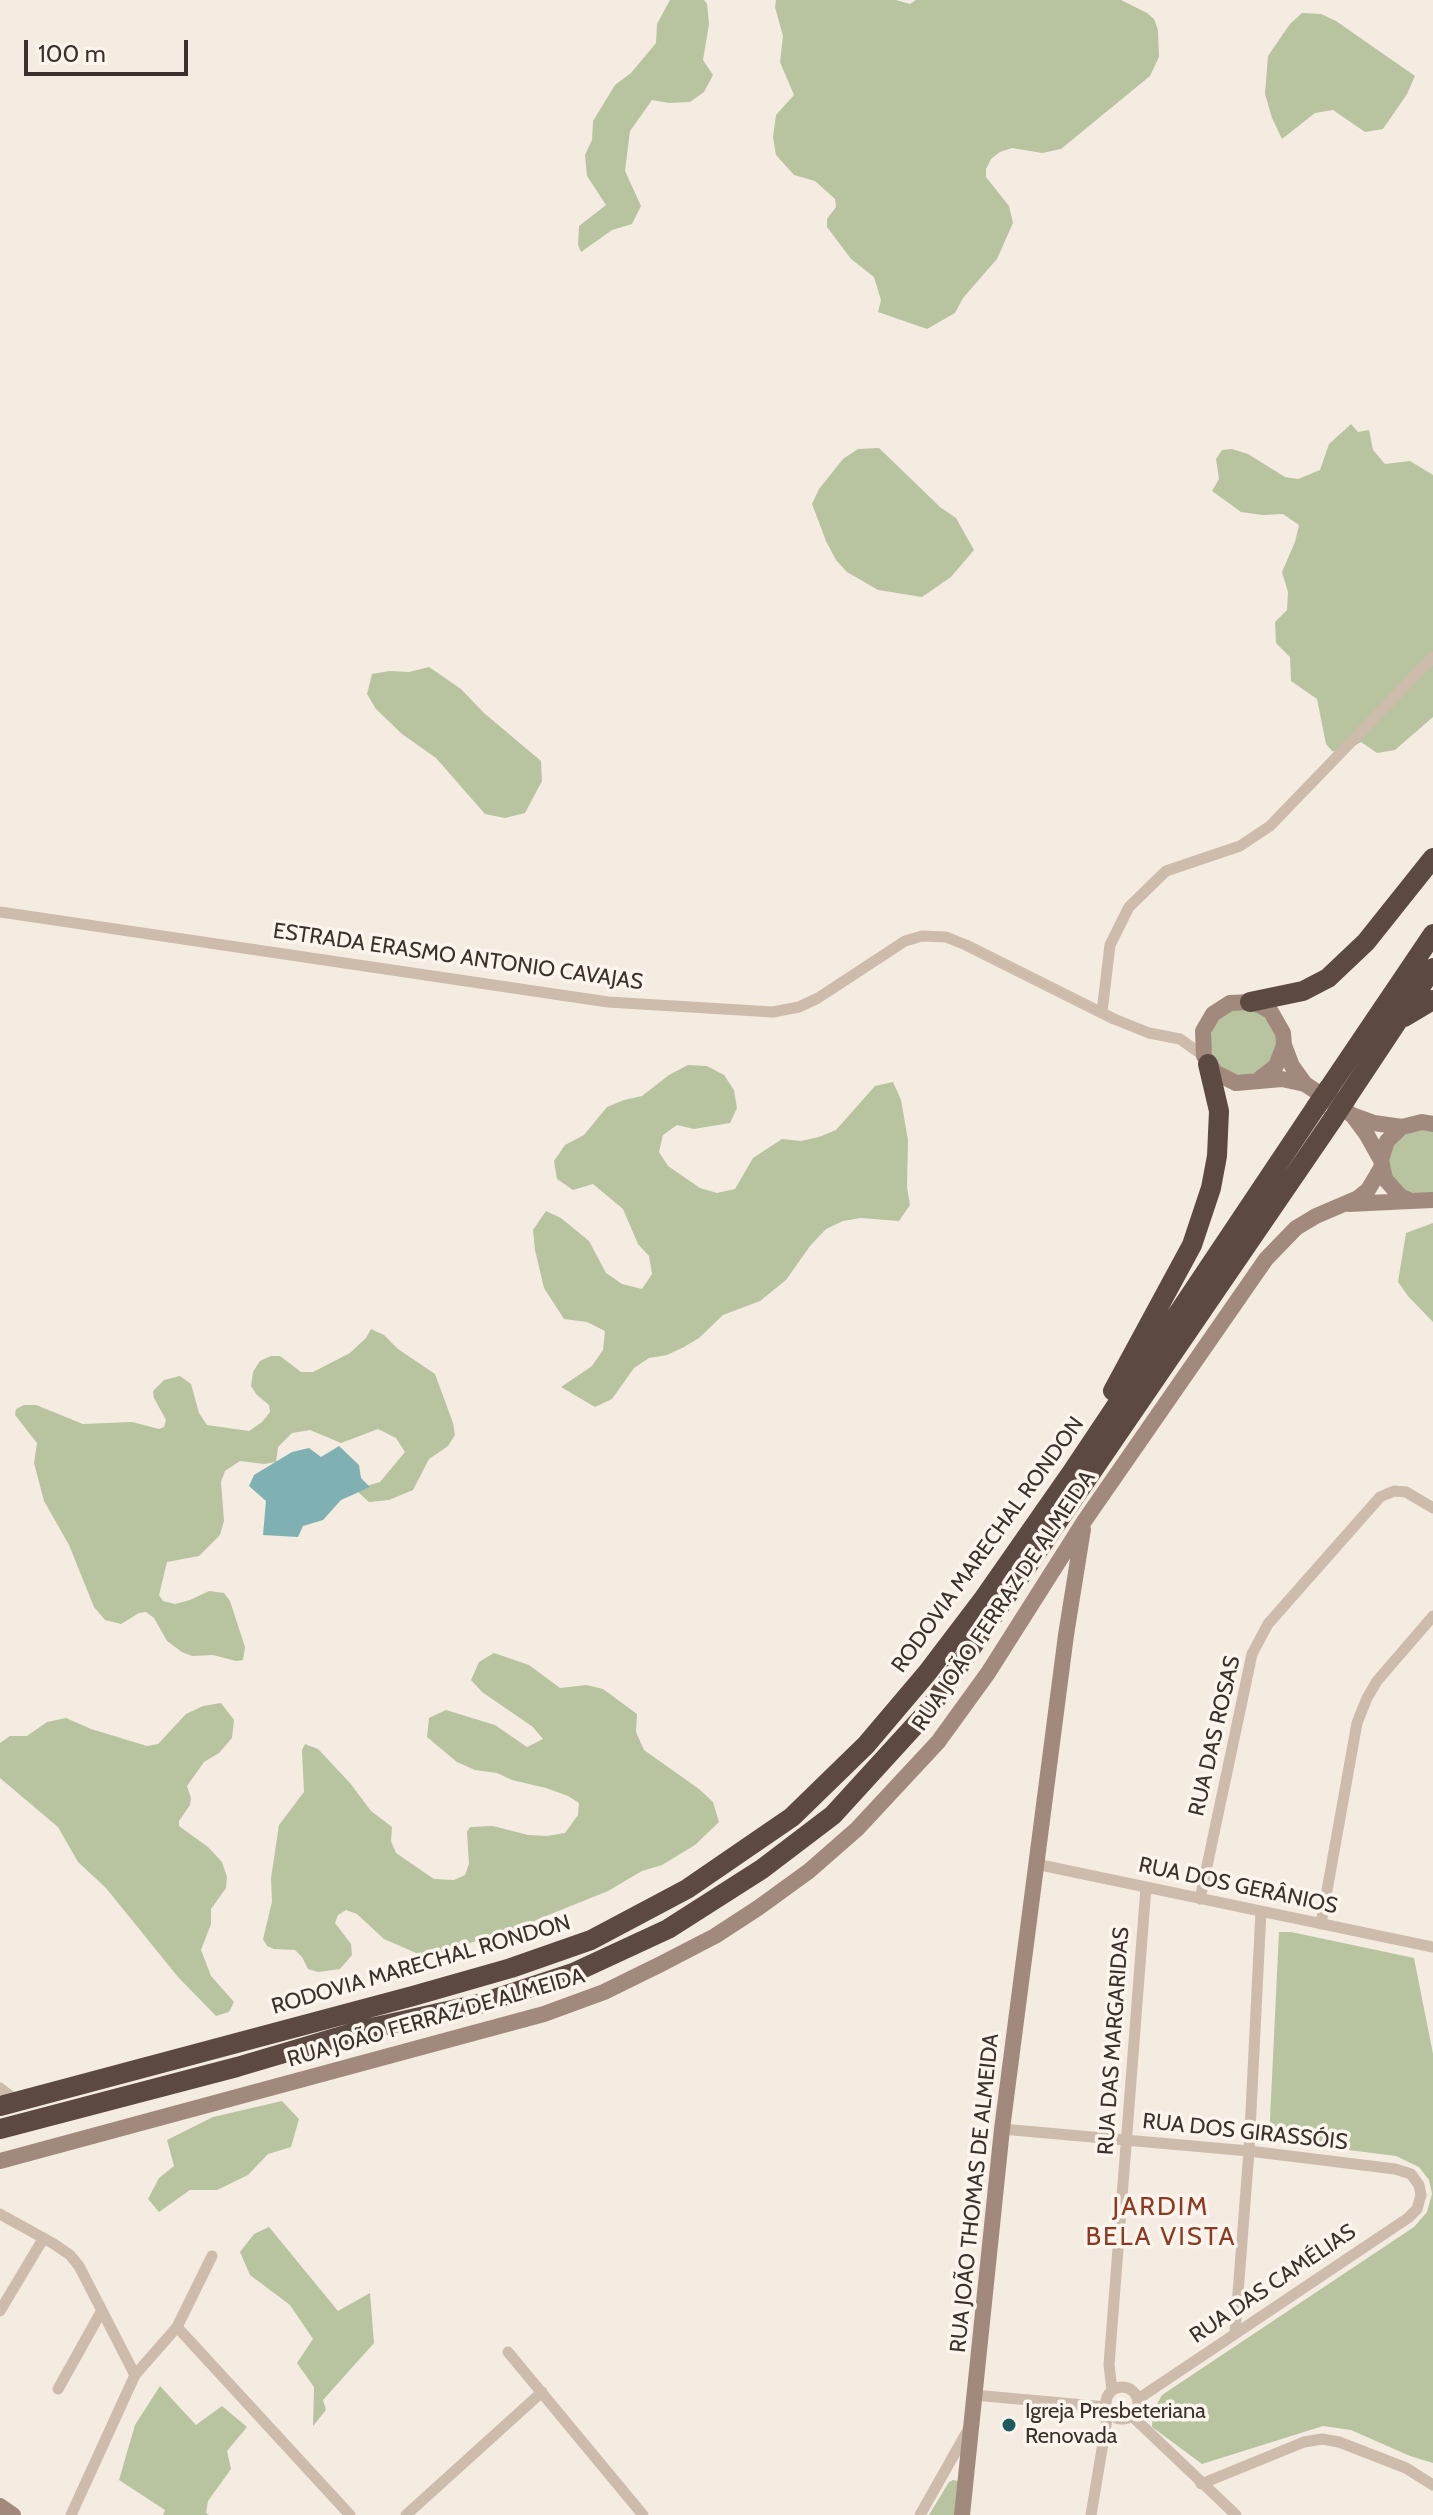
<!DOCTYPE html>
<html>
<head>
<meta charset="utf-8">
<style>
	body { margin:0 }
	#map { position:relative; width:1433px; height:2515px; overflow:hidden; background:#f4ebe1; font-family:Cabin,sans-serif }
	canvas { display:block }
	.scale { position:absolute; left:24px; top:40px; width:164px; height:36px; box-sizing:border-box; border:4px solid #3b302b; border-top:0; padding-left:10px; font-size:24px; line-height:28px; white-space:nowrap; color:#3b302b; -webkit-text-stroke:6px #fbf5ee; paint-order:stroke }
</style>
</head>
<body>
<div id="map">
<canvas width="1433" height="2515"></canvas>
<div class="scale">100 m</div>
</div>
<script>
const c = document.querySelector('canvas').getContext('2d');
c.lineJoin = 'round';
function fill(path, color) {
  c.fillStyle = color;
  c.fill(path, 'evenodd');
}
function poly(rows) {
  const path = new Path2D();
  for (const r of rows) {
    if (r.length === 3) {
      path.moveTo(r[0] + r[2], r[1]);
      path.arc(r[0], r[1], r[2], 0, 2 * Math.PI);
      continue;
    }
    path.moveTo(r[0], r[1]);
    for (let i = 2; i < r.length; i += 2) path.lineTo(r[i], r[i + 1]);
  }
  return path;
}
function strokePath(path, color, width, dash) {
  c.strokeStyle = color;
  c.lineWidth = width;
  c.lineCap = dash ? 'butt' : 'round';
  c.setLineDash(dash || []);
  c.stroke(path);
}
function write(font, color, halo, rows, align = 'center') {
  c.font = font + ' Cabin,sans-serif';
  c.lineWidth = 7;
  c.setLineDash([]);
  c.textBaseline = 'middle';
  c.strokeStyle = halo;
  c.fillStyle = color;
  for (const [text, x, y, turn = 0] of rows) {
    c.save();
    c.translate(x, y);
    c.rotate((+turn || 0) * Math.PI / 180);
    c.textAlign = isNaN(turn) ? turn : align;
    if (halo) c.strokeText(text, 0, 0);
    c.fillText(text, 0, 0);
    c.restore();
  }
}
const green = poly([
	[670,0,704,0,707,4,709,24,703,60,713,75,704,92,690,102,669,103,652,100,630,131,625,171,641,206,632,224,612,230,581,252,578,245,579,226,606,205,587,176,585,155,592,140,593,121,615,85,631,73,656,43,657,24],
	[776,0,896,0,910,4,916,0,1121,0,1147,13,1154,19,1158,30,1159,57,1150,76,1061,149,1042,153,1012,148,1000,152,991,159,986,169,986,177,1009,206,1013,223,997,259,963,298,955,313,927,329,878,312,881,300,874,277,851,259,827,227,827,219,836,207,835,199,815,181,794,175,776,155,773,137,776,115,794,95,780,62,783,36,775,7],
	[1302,13,1321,14,1336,21,1415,76,1407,94,1383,129,1365,132,1333,110,1315,113,1282,139,1272,118,1265,94,1268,56,1290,24],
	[1351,424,1358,432,1369,430,1373,450,1385,464,1410,461,1433,475,1433,717,1395,750,1377,753,1361,742,1342,753,1332,751,1326,744,1317,699,1291,681,1290,657,1276,643,1275,622,1287,610,1288,592,1282,572,1295,542,1299,525,1283,514,1263,515,1241,512,1212,491,1219,479,1216,459,1222,450,1232,449,1248,454,1285,477,1298,479,1320,470,1329,444],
	[879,448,940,507,956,518,974,550,951,577,922,597,878,590,847,572,836,560,826,541,812,504,819,489,843,459,858,449],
	[429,667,461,689,484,713,541,761,542,781,525,813,505,818,485,814,436,758,402,734,376,709,367,694,372,674,390,671,409,672],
	[1243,1042,33],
	[688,1065,707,1066,724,1075,734,1090,737,1108,730,1123,694,1129,677,1125,663,1135,659,1152,668,1166,700,1188,717,1193,735,1189,753,1158,782,1139,801,1141,819,1137,836,1130,875,1086,893,1082,901,1100,908,1140,907,1187,910,1205,899,1221,861,1218,843,1221,826,1229,810,1246,786,1280,760,1301,723,1315,699,1338,684,1347,667,1355,649,1358,634,1368,612,1399,595,1407,561,1387,592,1366,603,1350,605,1331,587,1322,564,1319,544,1288,535,1250,533,1230,546,1211,561,1218,589,1241,606,1273,622,1284,642,1289,652,1274,649,1256,638,1244,623,1209,593,1184,573,1190,557,1179,554,1161,565,1145,584,1135,607,1107,624,1100,642,1096,669,1075],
	[1415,1129,1433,1131,1433,1194,1411,1195,1393,1182,1387,1160,1396,1140],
	[1433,1223,1433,1322,1408,1296,1398,1282,1406,1233],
	[371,1329,384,1335,398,1349,435,1374,453,1423,455,1435,448,1446,429,1459,413,1490,389,1500,369,1502,358,1492,360,1488,380,1482,405,1452,396,1438,378,1429,341,1443,310,1430,292,1433,278,1447,276,1462,264,1464,240,1461,225,1471,221,1482,224,1521,220,1535,199,1556,167,1562,159,1595,163,1601,175,1604,190,1600,209,1591,224,1593,230,1601,245,1647,243,1660,236,1661,213,1655,192,1656,182,1652,167,1641,154,1618,146,1612,139,1613,121,1624,105,1620,94,1607,69,1545,44,1501,34,1463,37,1443,15,1415,16,1409,24,1405,36,1405,83,1424,132,1422,159,1429,164,1427,166,1420,154,1398,153,1391,164,1380,180,1376,191,1384,199,1413,207,1425,249,1431,262,1422,270,1412,269,1405,256,1394,251,1386,253,1372,260,1361,271,1356,280,1356,301,1372,313,1372,350,1353,366,1338],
	[494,1653,529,1665,560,1688,586,1685,603,1689,637,1714,636,1732,644,1750,699,1789,713,1802,719,1822,695,1845,662,1865,642,1871,608,1891,536,1920,521,1930,485,1938,437,1954,423,1956,384,1939,357,1914,346,1910,338,1915,335,1923,351,1944,352,1955,340,1969,318,1972,308,1969,302,1957,295,1950,274,1949,267,1946,263,1939,272,1902,271,1878,279,1825,304,1792,302,1750,305,1744,318,1749,350,1783,371,1811,392,1827,391,1841,396,1853,434,1879,454,1880,465,1875,469,1864,467,1832,470,1827,493,1826,528,1835,547,1836,565,1833,578,1815,579,1803,568,1796,546,1788,512,1780,497,1773,475,1770,457,1762,427,1737,429,1718,446,1710,495,1725,527,1747,543,1739,533,1727,482,1692,471,1680,479,1662],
	[221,1703,234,1720,232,1738,219,1753,204,1762,187,1786,191,1798,190,1805,179,1821,179,1826,208,1847,222,1862,227,1877,226,1888,211,1909,211,1924,201,1950,211,1976,234,2002,229,2012,216,2016,178,1977,106,1888,78,1862,58,1827,0,1778,0,1743,10,1736,27,1736,47,1722,66,1718,91,1729,147,1746,158,1744,186,1714,203,1706],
	[1279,1932,1291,1932,1414,1958,1433,2054,1433,2463,1410,2456,1351,2430,1323,2426,1202,2464,1152,2427,1153,2411,1162,2395,1414,2227,1427,2212,1432,2194,1429,2180,1419,2167,1396,2156,1269,2140],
	[282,2101,299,2119,291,2147,268,2154,248,2175,217,2190,190,2190,159,2212,148,2199,159,2178,174,2166,167,2140,213,2117],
	[269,2227,338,2311,370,2293,374,2343,323,2400,326,2410,313,2426,314,2387,297,2363,313,2339,290,2305,250,2275,240,2252,254,2234],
	[160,2386,196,2425,222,2406,247,2427,227,2451,231,2469,208,2501,206,2513,209,2515,163,2515,165,2510,119,2480,135,2425],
	[953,2480,958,2481,959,2515,929,2515,949,2482]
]);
const water = poly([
	[339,1446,359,1465,361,1478,370,1487,341,1500,323,1520,303,1526,298,1537,263,1535,266,1501,249,1486,254,1475,292,1452,309,1448,321,1457]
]);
const street = poly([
	[0,912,608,1002,773,1012,799,1007,818,998,905,941,922,936,946,937,966,945,1114,1019,1149,1033,1180,1039,1204,1056],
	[1102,1012,1110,945,1129,907,1166,871,1240,846,1270,826,1433,657],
	[1036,1864,1433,1947],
	[1200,1899,1252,1654,1268,1624,1380,1497,1394,1491,1406,1492,1433,1508],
	[1321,1924,1357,1723,1367,1698,1377,1681,1433,1616],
	[0,2088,17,2101],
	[1002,2129,1249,2151,1395,2169,1411,2174,1419,2185,1421,2195,1417,2209,1408,2218,1138,2399],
	[0,2214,54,2244,70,2255,79,2266,135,2375],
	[0,2311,43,2239],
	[177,2327,350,2515],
	[1235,2332,1249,2151,1261,1911],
	[508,2352,643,2515],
	[1122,2403,16],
	[58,2389,101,2312],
	[1112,2390,1109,2365,1146,1887],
	[974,2395,1106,2407],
	[1132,2416,1236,2515],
	[1201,2484,1304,2442,1322,2439,1339,2442,1406,2468,1433,2485],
	[71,2515,135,2375,177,2327,212,2256],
	[406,2515,542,2392],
	[920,2515,968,2430],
	[1091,2515,1108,2413]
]);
const secondary = poly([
	[1284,1045,1292,1066,1305,1084,1352,1115,1374,1123,1402,1127],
	[1258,1080,1276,1066,1284,1045,1283,1033,1271,1012,1261,1006,1250,1002,1230,1003,1213,1014,1203,1031,1204,1056,1216,1073,1236,1083,1282,1079,1305,1084],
	[1353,1116,1367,1135,1381,1160],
	[1433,1124,1422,1122,1402,1127,1387,1141,1381,1160,1385,1179,1400,1196,1411,1201,1433,1200],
	[1349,1204,1410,1201],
	[0,2161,544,2014,604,1992,661,1964,715,1936,758,1908,809,1871,857,1829,938,1742,988,1673,1085,1520,1266,1259,1296,1228,1316,1216,1358,1198,1368,1190,1381,1168],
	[0,2506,13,2515],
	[962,2515,1002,2129,1066,1635,1083,1529]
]);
const highway = poly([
	[1250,1002,1303,991,1328,978,1366,942,1433,858],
	[1404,1017,1433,1000],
	[1329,1088,1433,934],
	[1346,1099,1433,968],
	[1113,1391,1192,1245,1211,1188,1217,1156,1219,1111,1208,1064],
	[0,2106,413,1996,511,1968,591,1940,687,1889,792,1817,866,1745,927,1673,984,1598,1072,1472,1316,1107],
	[0,2129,237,2067,362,2030,479,2004,573,1973,668,1929,762,1869,833,1815,928,1711,1333,1119]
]);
const highwayBridge = poly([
	[1316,1107,1329,1088],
	[1333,1119,1346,1099]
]);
const markers = [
	[1009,2425,8,"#1f5a5e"]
];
const streetNames = [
	["ESTRADA ERASMO ANTONIO CAVAJAS",458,957,8],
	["RODOVIA MARECHAL RONDON",988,1545,-54],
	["RUA JOÃO FERRAZ DE ALMEIDA",1004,1601,-56],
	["RUA DAS ROSAS",1215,1736,-77],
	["RUA DOS GERÂNIOS",1238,1886,12],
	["RODOVIA MARECHAL RONDON",421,1965,-16],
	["RUA JOÃO FERRAZ DE ALMEIDA",436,2018,-16],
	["RUA DAS MARGARIDAS",1114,2041,-86],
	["RUA DOS GIRASSÓIS",1245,2132,6],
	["RUA JOÃO THOMAS DE ALMEIDA",975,2193,-84],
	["RUA DAS CAMÉLIAS",1273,2284,-34]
];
const poiNames = [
	["Igreja Presbeteriana",1025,2412],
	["Renovada",1025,2437]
];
const quarterNames = [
	["JARDIM",1161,2207],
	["BELA VISTA",1161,2237]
];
fill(green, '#b8c4a0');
fill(water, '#7fb0b2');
strokePath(street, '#cdbbac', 11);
strokePath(secondary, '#a18a7d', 16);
strokePath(highway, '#5c4a42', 20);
strokePath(highwayBridge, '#5c4a42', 20);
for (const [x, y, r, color] of markers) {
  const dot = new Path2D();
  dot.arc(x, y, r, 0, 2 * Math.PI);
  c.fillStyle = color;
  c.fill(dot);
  strokePath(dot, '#fbf5ee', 3);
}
write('22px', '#3b302b', '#fbf5ee', streetNames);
write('22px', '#3b302b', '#fbf5ee', poiNames, 'left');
c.letterSpacing = '2px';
write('26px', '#8c3b22', '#fbf5ee', quarterNames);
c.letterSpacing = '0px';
</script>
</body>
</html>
